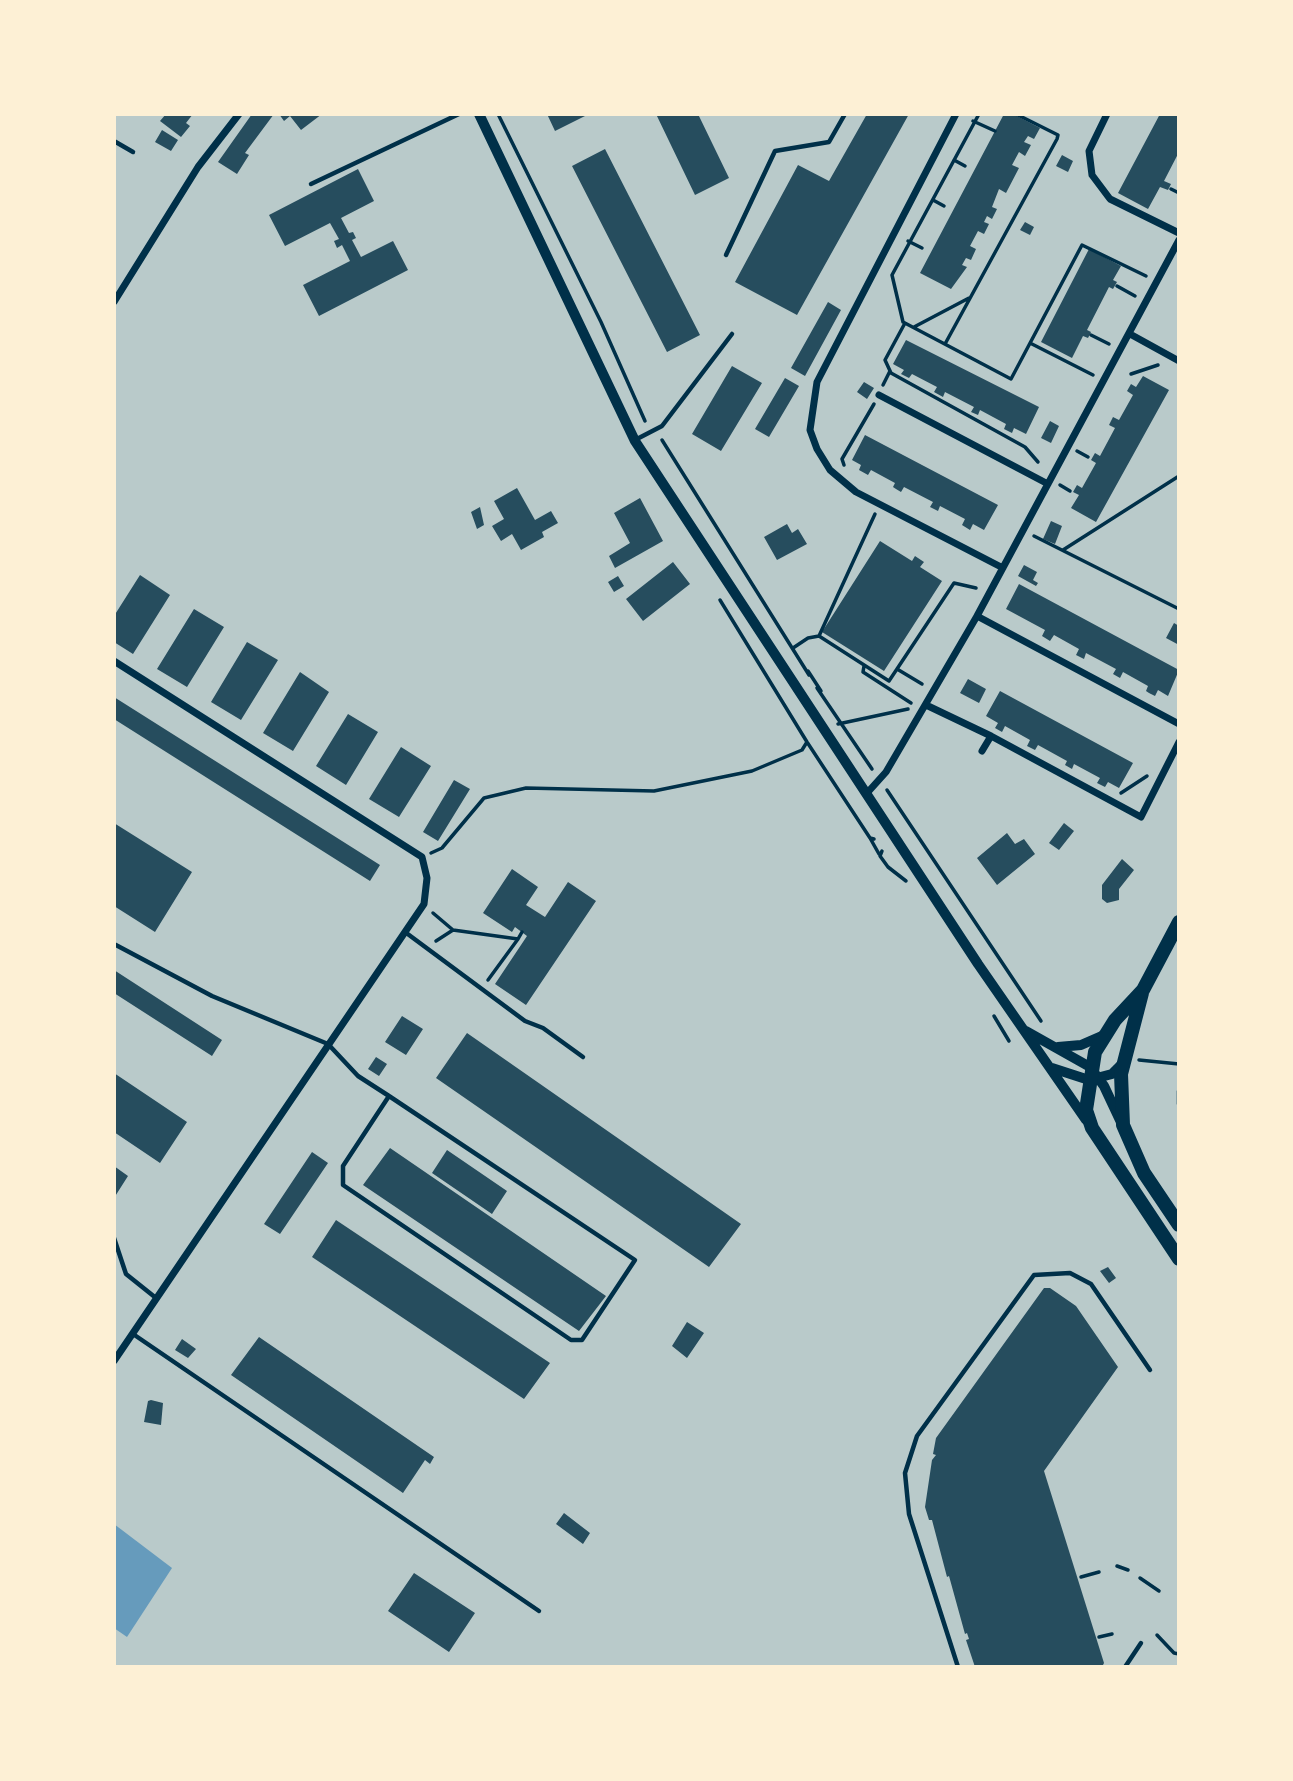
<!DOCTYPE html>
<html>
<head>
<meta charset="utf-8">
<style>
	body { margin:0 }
	#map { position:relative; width:1293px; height:1781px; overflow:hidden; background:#fdf0d5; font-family:"Fira Sans Condensed",sans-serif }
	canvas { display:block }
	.frame { position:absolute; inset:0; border:116px solid #fdf0d5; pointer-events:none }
</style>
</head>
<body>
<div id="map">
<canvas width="1293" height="1781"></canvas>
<div class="frame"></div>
</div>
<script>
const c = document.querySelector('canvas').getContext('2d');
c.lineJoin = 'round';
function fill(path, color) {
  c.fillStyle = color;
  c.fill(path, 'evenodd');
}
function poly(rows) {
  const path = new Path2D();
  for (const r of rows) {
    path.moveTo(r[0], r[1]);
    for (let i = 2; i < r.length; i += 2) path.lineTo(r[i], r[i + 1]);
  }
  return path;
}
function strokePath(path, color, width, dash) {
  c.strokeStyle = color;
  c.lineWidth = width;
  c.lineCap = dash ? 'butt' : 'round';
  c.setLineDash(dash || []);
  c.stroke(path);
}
const green = poly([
	[114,114,1179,114,1179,1667,114,1667]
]);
const water = poly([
	[114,1524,172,1568,127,1637,114,1628]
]);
const building = poly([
	[166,114,193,114,186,123,190,126,181,137,160,121],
	[252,114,274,114,245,153,249,155,237,174,218,162],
	[279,114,322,114,301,130,290,116,284,121],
	[547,114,589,114,555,131],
	[656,114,698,114,729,178,695,195],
	[867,114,909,114,797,315,735,282,798,165,829,181],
	[1004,114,1013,114,1040,128,1034,139,1028,136,1024,142,1031,145,1025,156,1019,152,1012,165,1019,168,1006,193,999,189,992,207,997,209,992,219,987,216,984,222,989,224,984,234,978,231,970,246,976,249,971,260,966,258,962,265,967,267,951,289,920,273],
	[1160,114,1179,114,1179,152,1164,181,1171,184,1168,190,1160,187,1148,209,1118,193],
	[162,130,178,140,171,151,155,142],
	[605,149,700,335,667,352,572,166],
	[1062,155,1073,161,1068,172,1056,166],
	[358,169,374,201,341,218,349,233,353,232,356,238,352,240,361,257,393,241,408,270,319,316,303,285,350,261,342,245,337,248,334,241,339,239,330,223,285,246,269,215],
	[1025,222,1034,227,1030,235,1020,230],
	[1089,249,1121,266,1113,280,1117,282,1113,289,1109,287,1087,330,1091,332,1088,338,1083,336,1072,358,1041,342],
	[828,302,841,310,805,376,791,368],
	[906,340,1039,407,1026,434,1014,428,1012,433,1004,429,1006,424,980,410,978,415,971,412,974,407,945,392,943,397,934,392,937,387,912,374,909,378,901,374,904,370,893,364],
	[732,366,762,383,721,451,692,434],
	[1143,376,1169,390,1096,522,1071,508,1079,495,1073,492,1077,485,1082,488,1096,463,1091,460,1095,453,1100,456,1115,428,1109,425,1113,417,1119,420,1133,395,1127,391,1131,384,1136,387],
	[785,378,799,386,769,437,755,429],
	[864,382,874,388,867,399,857,392],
	[1050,421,1059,426,1051,443,1041,438],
	[865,435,998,505,984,530,973,524,970,530,962,525,965,519,940,506,938,511,930,507,933,502,904,487,901,492,896,489,893,487,895,483,871,470,868,475,859,470,861,465,852,460],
	[517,488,535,520,551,511,558,523,542,532,544,537,521,550,512,534,501,541,492,526,504,519,494,501],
	[640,498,663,541,615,568,609,556,630,543,614,513],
	[480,507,484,525,477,529,471,512],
	[1051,521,1062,526,1055,544,1043,539],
	[787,524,792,533,798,529,807,544,777,560,764,537],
	[880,541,912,561,915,556,924,562,920,567,942,581,884,671,822,632],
	[673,562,690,584,643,621,626,599],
	[1024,565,1037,572,1033,580,1038,583,1036,586,1018,576],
	[140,575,170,595,133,654,114,642,114,616],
	[618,576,624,586,614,592,608,582],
	[1019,584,1179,670,1168,696,1158,690,1155,696,1149,693,1146,691,1148,686,1123,672,1120,678,1113,674,1116,669,1086,653,1084,659,1076,655,1079,649,1054,635,1050,641,1042,636,1045,630,1006,609],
	[194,609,224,627,187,687,157,669],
	[1174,623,1179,626,1179,645,1166,638],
	[247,642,278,660,241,720,211,702],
	[300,672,329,692,293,751,263,733],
	[968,679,986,689,979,703,960,693],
	[1000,691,1133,763,1119,788,1108,782,1105,787,1097,783,1100,778,1074,764,1072,769,1065,765,1067,761,1038,745,1035,750,1027,746,1030,740,1005,726,1002,732,995,728,998,723,986,716],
	[114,697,380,865,370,881,114,719],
	[348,714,378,732,346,785,316,766],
	[401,747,431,766,399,817,369,799],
	[454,780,470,789,438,841,423,832],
	[114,823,192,872,155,932,114,906],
	[1064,823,1074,831,1059,850,1049,843],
	[1007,833,1015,844,1024,839,1035,854,997,885,977,858],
	[1122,859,1134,870,1119,889,1119,900,1107,903,1102,899,1102,885],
	[512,869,538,887,526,905,545,917,568,882,596,901,526,1005,495,984,527,936,515,927,512,932,483,913],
	[114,970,222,1040,212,1056,114,993],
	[402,1016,423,1029,406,1055,385,1042],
	[467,1033,741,1224,709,1267,436,1078],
	[376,1057,387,1064,379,1076,368,1069],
	[114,1073,187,1122,160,1163,114,1132],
	[390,1148,606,1296,579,1331,363,1185],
	[447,1150,507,1191,492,1214,432,1173],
	[312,1152,328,1163,280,1234,264,1224],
	[114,1166,128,1176,114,1198],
	[336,1220,550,1363,524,1399,312,1257],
	[1108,1267,1116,1278,1109,1283,1100,1271],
	[1044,1288,1050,1288,1076,1306,1118,1367,1044,1471,1104,1663,1102,1667,975,1667,966,1640,969,1639,967,1633,965,1634,949,1576,947,1577,932,1520,929,1520,925,1507,932,1460,936,1455,933,1454,936,1438],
	[687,1322,704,1333,687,1358,672,1346],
	[259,1337,434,1457,430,1464,425,1460,403,1493,231,1375],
	[182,1339,196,1349,188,1358,175,1350],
	[151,1400,163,1403,161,1425,144,1422,148,1401],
	[564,1513,590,1533,583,1544,556,1524],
	[414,1573,475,1613,449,1652,388,1611]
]);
const path = poly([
	[498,114,601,322,645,421],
	[979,114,892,275,903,322,1011,379,1082,245,1146,276],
	[973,121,995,131],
	[954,160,965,166],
	[1171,189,1179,193],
	[933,200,944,206],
	[908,241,922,248],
	[1117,286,1135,296],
	[905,323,885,360,891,373,1025,447,1038,462],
	[914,327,969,298],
	[1091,335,1109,344],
	[1030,343,1093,375],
	[945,344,1057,139,1058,135,1016,114],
	[1131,374,1158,365],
	[883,385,890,371],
	[662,440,809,675],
	[1077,451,1088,457],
	[844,465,842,459,874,404],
	[1060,485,1070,491],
	[1034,536,1179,609],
	[1063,550,1179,476],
	[720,600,807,742,870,838,874,839],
	[819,636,875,514],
	[793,648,808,638,819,636,889,681,954,583,976,588],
	[864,666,863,672,911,703],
	[897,669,922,684],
	[808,671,821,691],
	[817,688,872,769],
	[838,724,908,709],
	[887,790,1041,1021],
	[1121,793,1147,776],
	[870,838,879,854],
	[882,851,880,856,888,867,906,881],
	[431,853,442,848,484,798,526,788,654,791,752,771,802,750,807,742],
	[433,913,453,930],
	[518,939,522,932],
	[436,941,453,930,518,939,488,980],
	[994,1016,1009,1041],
	[1139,1060,1179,1064],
	[1117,1566,1128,1570],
	[1081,1577,1099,1572],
	[1140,1578,1159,1591],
	[1157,1635,1174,1653,1179,1654],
	[1099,1637,1112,1634]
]);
const service = poly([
	[114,141,133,152],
	[311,184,459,114],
	[726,255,775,151,829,142,845,114],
	[635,440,662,426,732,334],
	[405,932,525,1021,543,1028,583,1057],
	[114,944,212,996,328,1044,358,1076,389,1096,635,1260,582,1340,571,1340,343,1185,343,1166,389,1096],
	[1179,1091,1179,1104],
	[114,1238,126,1274,156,1298],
	[133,1334,539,1611],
	[958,1667,909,1514,905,1473,917,1436,1034,1275,1070,1273,1091,1284,1150,1370],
	[1125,1667,1141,1643]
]);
const minor = poly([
	[956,114,817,382,810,430,817,449,830,470,856,492,1003,568],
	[1107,114,1089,151,1092,175,1110,199,1179,233],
	[114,302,198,167,239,114],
	[1130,334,1179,361],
	[879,395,1048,484],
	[977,616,1179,724],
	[114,661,422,857,427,878,424,904,114,1361],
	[926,705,991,736,1141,817,1179,742],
	[982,751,991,736],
	[868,792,886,772,977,616,1179,240]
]);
const tertiary = poly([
	[479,114,635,441,978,964,1086,1120],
	[1026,1031,1090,1067,1104,1086,1120,1120],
	[1058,1047,1081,1045,1104,1035],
	[1052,1068,1089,1080,1112,1074,1123,1063]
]);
const trunk = poly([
	[1179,922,1143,990,1115,1020,1095,1052,1086,1110,1092,1128,1179,1259],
	[1142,993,1121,1074,1123,1125,1144,1173,1179,1225]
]);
fill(green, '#b9caca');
fill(water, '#669bbc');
fill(building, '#264d5e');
strokePath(path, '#003049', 3.5);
strokePath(service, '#003049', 4.5);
strokePath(minor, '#003049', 7);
strokePath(tertiary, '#003049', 10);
strokePath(trunk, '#003049', 14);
</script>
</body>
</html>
